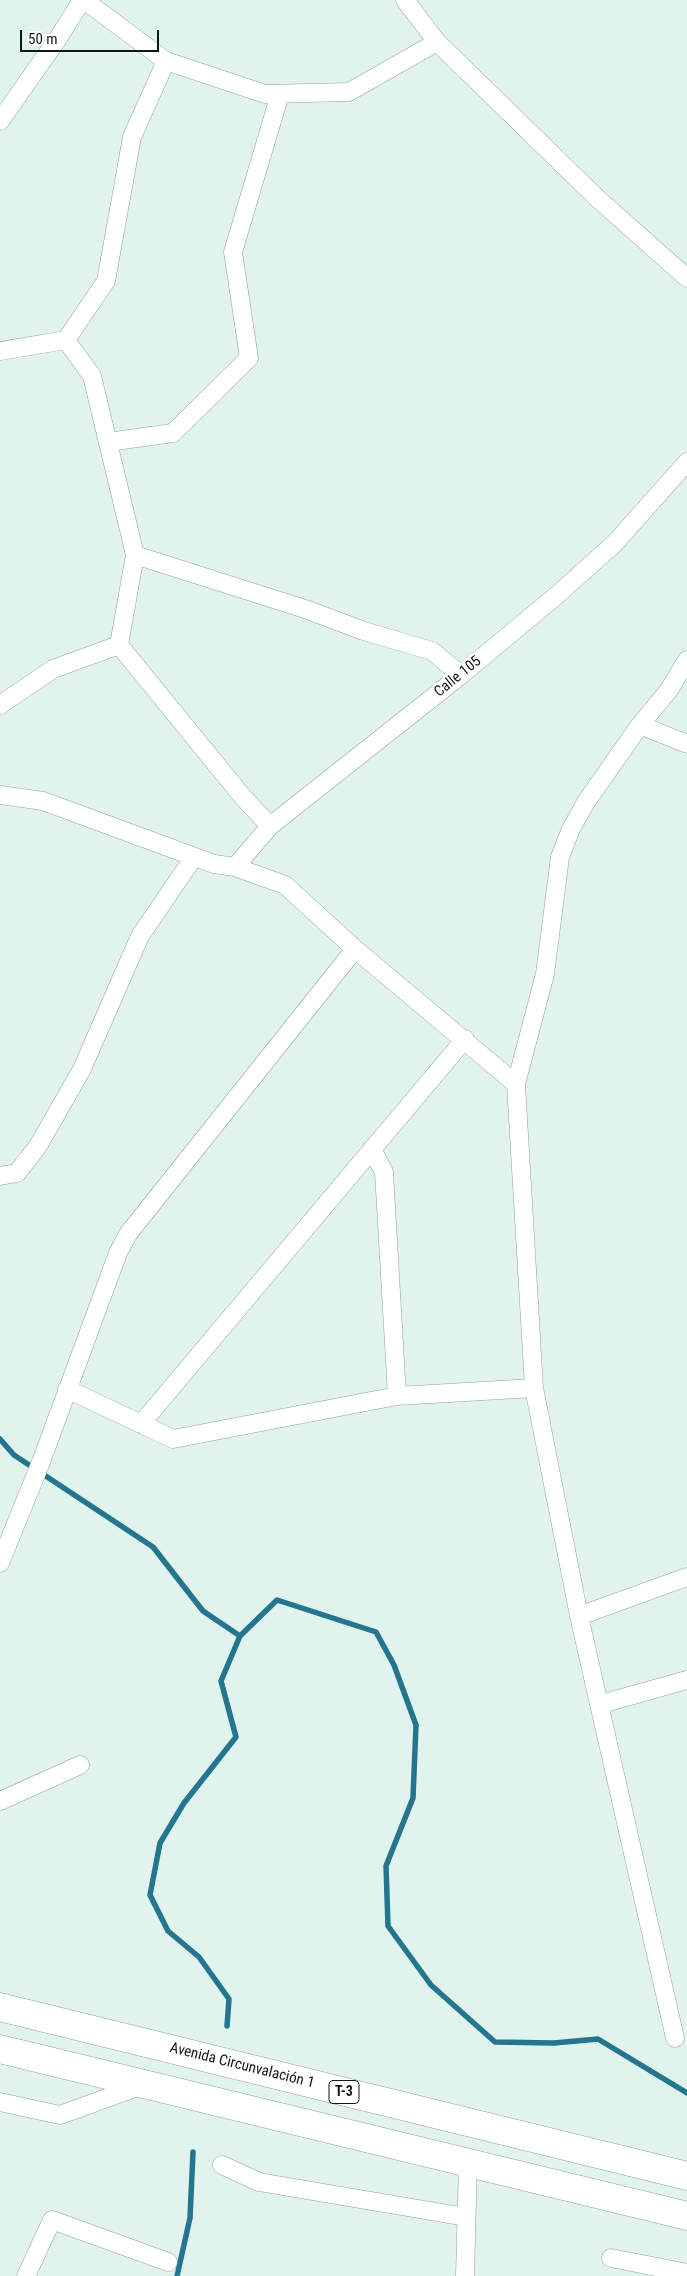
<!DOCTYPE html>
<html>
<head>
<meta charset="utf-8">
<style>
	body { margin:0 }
	#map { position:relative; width:687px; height:2276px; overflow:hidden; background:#e1f3ed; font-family:"Roboto Condensed",sans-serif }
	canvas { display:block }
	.scale { position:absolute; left:20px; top:30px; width:139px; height:22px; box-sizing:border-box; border:2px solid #111715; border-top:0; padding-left:6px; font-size:15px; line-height:18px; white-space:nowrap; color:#111715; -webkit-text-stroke:4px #fff; paint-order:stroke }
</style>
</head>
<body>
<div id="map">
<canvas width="687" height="2276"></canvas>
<div class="scale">50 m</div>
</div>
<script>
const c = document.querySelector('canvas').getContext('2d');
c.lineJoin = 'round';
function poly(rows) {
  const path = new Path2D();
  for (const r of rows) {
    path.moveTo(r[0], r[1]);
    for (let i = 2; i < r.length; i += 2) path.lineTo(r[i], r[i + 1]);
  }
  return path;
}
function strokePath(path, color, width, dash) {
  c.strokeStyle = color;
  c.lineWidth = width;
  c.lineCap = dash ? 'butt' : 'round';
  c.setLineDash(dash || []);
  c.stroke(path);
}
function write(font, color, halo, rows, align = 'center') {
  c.font = font + ' "Roboto Condensed",sans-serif';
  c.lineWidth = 5;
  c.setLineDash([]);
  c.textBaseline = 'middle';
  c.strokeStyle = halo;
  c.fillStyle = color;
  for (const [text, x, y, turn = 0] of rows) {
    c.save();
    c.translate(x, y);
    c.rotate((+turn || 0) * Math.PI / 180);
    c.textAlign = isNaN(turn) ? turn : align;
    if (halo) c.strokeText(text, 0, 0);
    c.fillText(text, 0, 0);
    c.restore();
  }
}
const stream = poly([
	[0,1439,14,1455,153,1547,203,1611,240,1636,277,1600,376,1632,394,1665,416,1725,413,1798,386,1866,388,1926,431,1985,495,2042,554,2043,598,2039,687,2093],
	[227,2026,229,1999,199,1957,168,1931,150,1895,160,1843,184,1803,236,1737,221,1681,240,1636],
	[177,2276,190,2218,193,2152]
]);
const street = poly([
	[84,0,166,61,265,94,349,92,437,42],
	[405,0,437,42,597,198,687,278],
	[0,121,59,37,82,0],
	[66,340,92,376,135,555,119,645],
	[0,351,66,340,106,281,132,137,166,61],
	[108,442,173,433,249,358,233,252,280,94],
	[135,555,305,609,364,631,432,651,461,675],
	[0,705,53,669,119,645,242,796,270,826],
	[640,725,687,744],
	[0,795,43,801,214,864,235,867,270,826,461,675,557,595,615,543,687,462],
	[235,867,285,885,355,949,516,1084],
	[372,1149,384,1172,397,1396],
	[0,1176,17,1173,38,1146,82,1069,140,936,194,857],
	[67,1389,173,1439,397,1396,534,1388],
	[141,1424,465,1039],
	[0,1563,41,1462,118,1253,128,1234,355,949],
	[579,1616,687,1577],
	[601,1704,687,1680],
	[0,1801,80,1765],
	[675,2038,579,1616,534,1388,516,1084,545,974,560,857,571,829,586,802,640,725,669,690,687,660],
	[0,2102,60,2115,143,2085],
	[222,2165,259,2182,466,2217],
	[611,2258,687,2273],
	[26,2276,52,2220,168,2262],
	[465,2276,468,2163]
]);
const primary = poly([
	[0,2007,687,2176],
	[0,2049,687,2216]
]);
const shields = [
	[344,2092,30]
];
const shieldNames = [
	["T-3",344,2092]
];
const streetNames = [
	["Calle 105",458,677,-39],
	["Avenida Circunvalación 1",242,2066,14]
];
strokePath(stream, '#23768d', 5.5);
strokePath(street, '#90a19b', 19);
strokePath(primary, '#90a19b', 29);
strokePath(street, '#fff', 18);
strokePath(primary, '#fff', 28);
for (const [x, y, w] of shields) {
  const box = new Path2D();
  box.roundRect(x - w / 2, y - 11.5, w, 23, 4);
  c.fillStyle = '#fff';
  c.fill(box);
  strokePath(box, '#111715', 1);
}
write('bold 14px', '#111715', null, shieldNames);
write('15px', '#111715', '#fff', streetNames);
</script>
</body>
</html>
